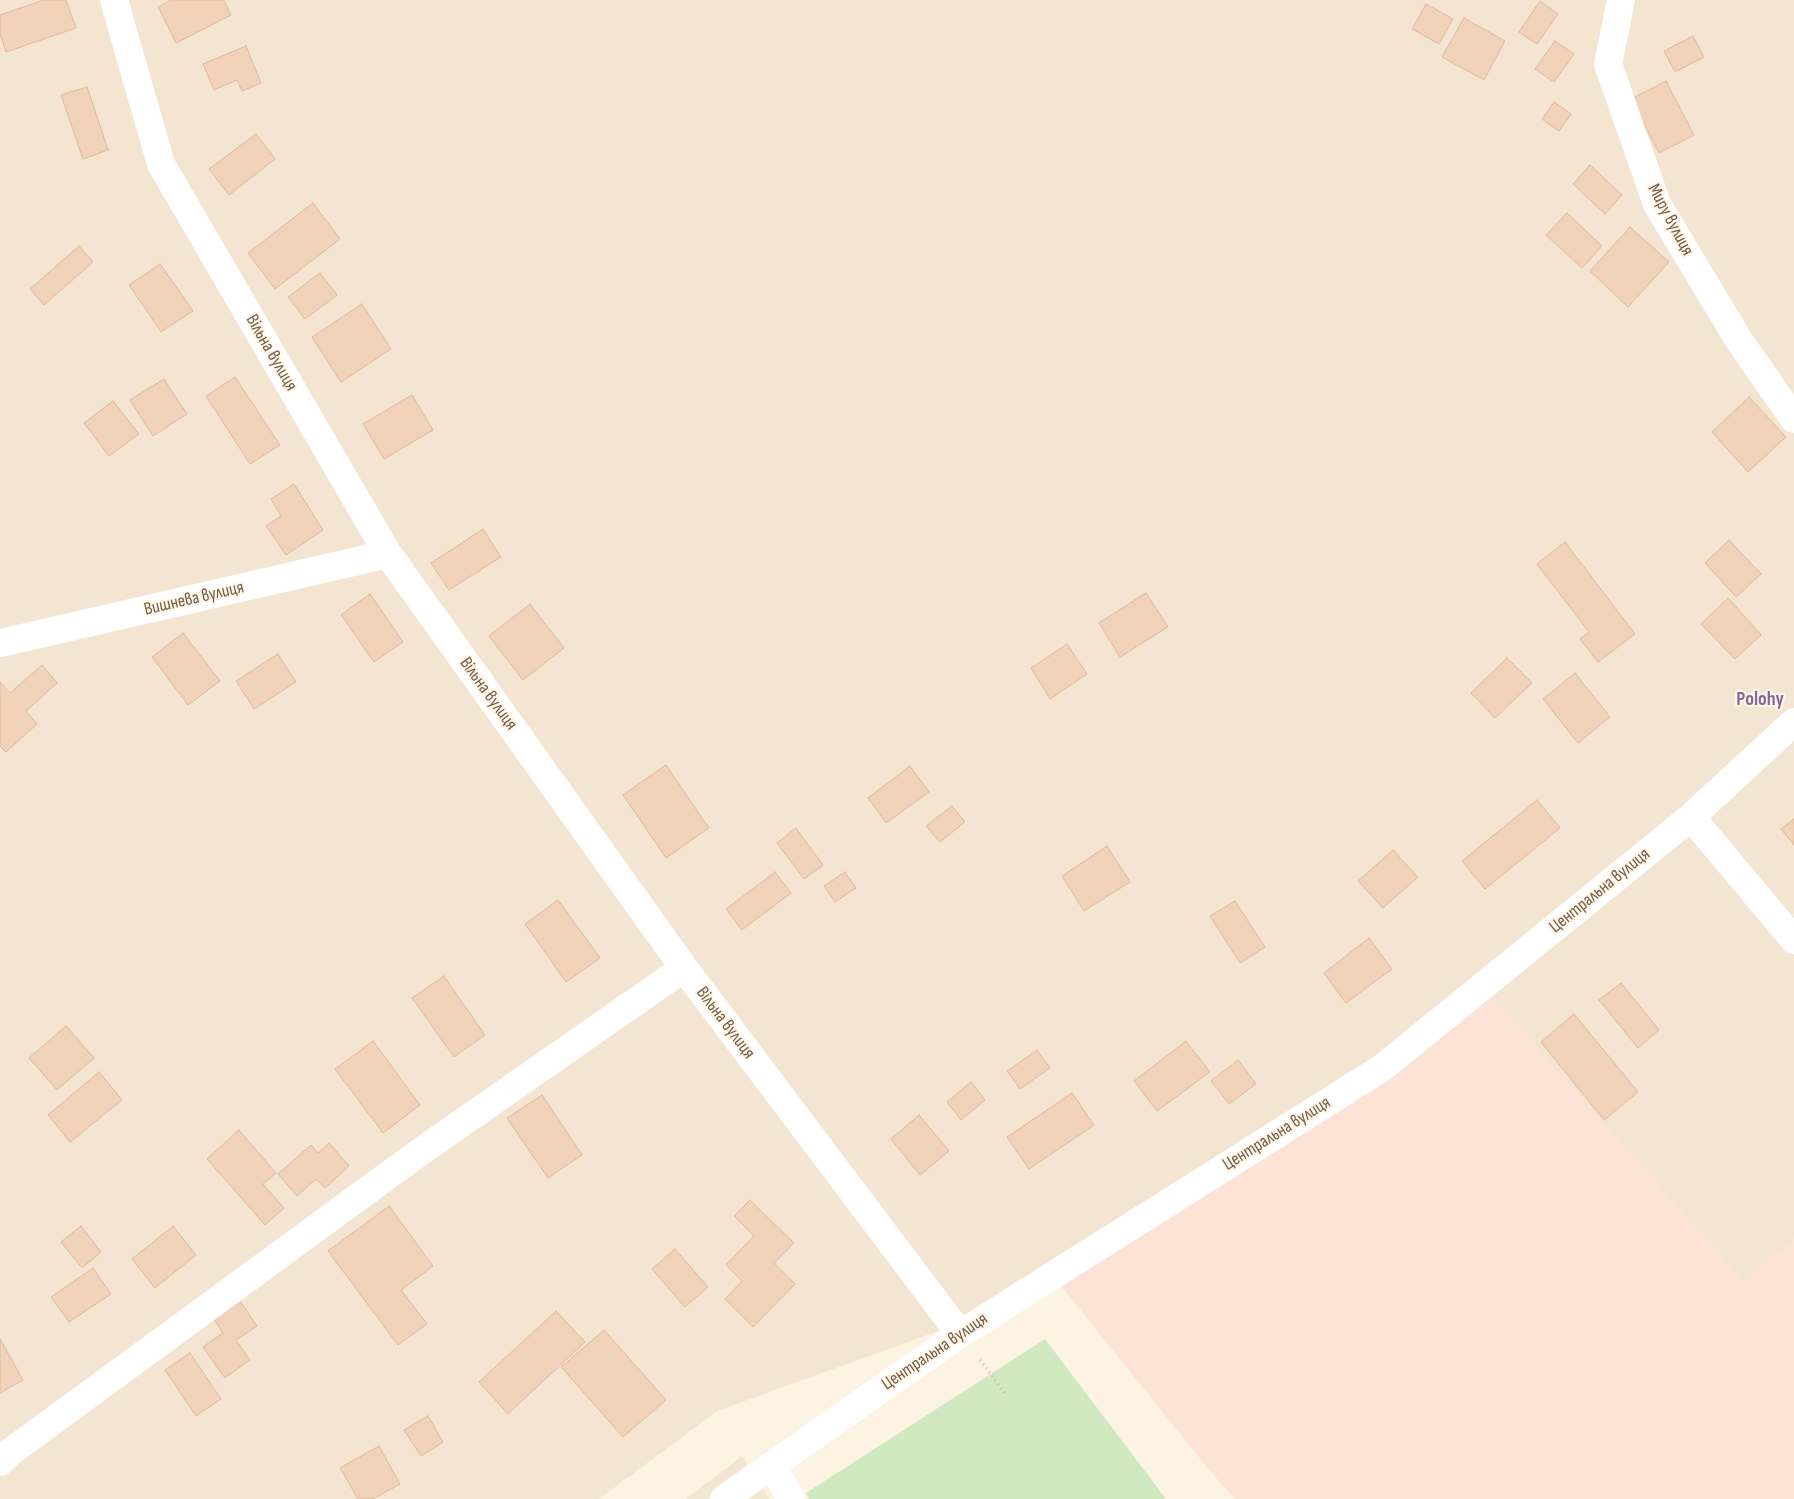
<!DOCTYPE html>
<html>
<head>
<meta charset="utf-8">
<style>
	body { margin:0 }
	canvas { display:block; background:#fcf3e2 }
</style>
</head>
<body>
<canvas width="1794" height="1499"></canvas>
<script>
const c = document.querySelector('canvas').getContext('2d');
c.lineJoin = 'round';
function fill(path, color) {
  c.fillStyle = color;
  c.fill(path, 'evenodd');
}
function poly(rows) {
  const path = new Path2D();
  for (const r of rows) {
    path.moveTo(r[0], r[1]);
    for (let i = 2; i < r.length; i += 2) path.lineTo(r[i], r[i + 1]);
  }
  return path;
}
function strokePath(path, color, width, dash) {
  c.strokeStyle = color;
  c.lineWidth = width;
  c.lineCap = dash ? 'butt' : 'round';
  c.setLineDash(dash || []);
  c.stroke(path);
}
function write(font, color, halo, rows, align = 'center') {
  c.font = font + ' "Sofia Sans Condensed",sans-serif';
  c.lineWidth = 4.5;
  c.setLineDash([]);
  c.textBaseline = 'middle';
  c.strokeStyle = halo;
  c.fillStyle = color;
  for (const [text, x, y, turn = 0] of rows) {
    c.save();
    c.translate(x, y);
    c.rotate((+turn || 0) * Math.PI / 180);
    c.textAlign = isNaN(turn) ? turn : align;
    if (halo) c.strokeText(text, 0, 0);
    c.fillText(text, 0, 0);
    c.restore();
  }
}
const residential = poly([
	[0,0,111,0,159,165,384,553,0,639],
	[116,0,1617,0,1604,66,1654,206,1794,424,1794,717,1381,1065,958,1323,390,554,164,163],
	[1624,0,1794,0,1794,414,1660,203,1611,65],
	[387,557,681,967,0,1459,0,647],
	[1794,726,1794,935,1695,817],
	[1692,821,1794,943,1794,1239,1745,1283,1484,989],
	[684,971,955,1325,717,1411,599,1499,0,1499,0,1465],
	[742,1456,769,1499,686,1499]
]);
const commercial = poly([
	[1484,989,1745,1282,1794,1239,1794,1499,1235,1499,1211,1472,1050,1272]
]);
const green = poly([
	[1045,1339,1166,1499,809,1499,806,1493]
]);
const building = poly([
	[44,0,66,0,76,28,6,52,0,34,0,15,44,0],
	[171,0,224,0,231,15,176,43,158,7,171,0],
	[1540,1,1558,14,1537,44,1519,32,1540,1],
	[1426,4,1453,19,1439,44,1412,29,1426,4],
	[1464,18,1505,41,1484,80,1442,57,1464,18],
	[1693,36,1704,57,1675,72,1664,51,1693,36],
	[1555,41,1574,54,1554,82,1535,69,1555,41],
	[246,46,261,83,242,91,237,80,214,90,203,64,246,46],
	[1666,81,1694,135,1659,153,1631,99,1666,81],
	[87,87,108,150,83,159,61,95,87,87],
	[1554,102,1571,114,1559,131,1542,119,1554,102],
	[256,134,275,159,229,195,209,169,256,134],
	[1590,165,1622,195,1605,214,1573,184,1590,165],
	[313,203,340,239,275,289,248,253,313,203],
	[1567,213,1602,246,1582,268,1546,235,1567,213],
	[1630,227,1669,262,1628,307,1590,271,1630,227],
	[79,246,93,262,44,305,30,289,79,246],
	[160,264,193,311,161,332,129,285,160,264],
	[320,273,337,295,305,319,288,297,320,273],
	[362,304,391,349,341,382,312,337,362,304],
	[235,377,280,445,250,464,206,396,235,377],
	[164,379,187,414,153,436,130,400,164,379],
	[412,395,433,430,384,459,363,424,412,395],
	[1749,397,1786,437,1748,472,1712,432,1749,397],
	[113,401,139,434,109,456,84,423,113,401],
	[294,484,323,530,286,555,266,526,281,516,271,499,294,484],
	[483,529,501,557,449,590,431,563,483,529],
	[1729,540,1761,574,1736,597,1705,563,1729,540],
	[1565,542,1635,634,1598,662,1580,639,1589,632,1537,564,1565,542],
	[1146,593,1168,627,1120,657,1099,623,1146,593],
	[370,594,403,642,374,662,341,615,370,594],
	[1728,598,1761,635,1735,659,1701,624,1728,598],
	[530,604,564,648,523,680,489,636,530,604],
	[183,633,220,681,188,705,152,657,183,633],
	[1067,644,1087,674,1050,699,1031,668,1067,644],
	[278,654,296,682,254,709,236,681,278,654],
	[1507,658,1532,683,1495,718,1471,693,1507,658],
	[42,665,57,683,26,711,37,724,6,752,0,746,0,682,10,693,42,665],
	[1575,673,1610,717,1578,743,1543,699,1575,673],
	[666,765,709,828,666,858,623,795,666,765],
	[910,766,929,792,886,823,868,798,910,766],
	[1537,800,1560,828,1485,889,1462,861,1537,800],
	[952,806,965,822,940,842,926,826,952,806],
	[1794,819,1794,845,1781,829,1794,819],
	[796,828,823,865,804,879,777,843,796,828],
	[1107,846,1130,882,1084,911,1062,876,1107,846],
	[1393,850,1418,877,1383,908,1358,881,1393,850],
	[775,872,791,893,742,930,726,909,775,872],
	[845,872,856,888,835,902,824,886,845,872],
	[558,900,600,958,566,982,525,924,558,900],
	[1235,901,1265,947,1240,963,1210,916,1235,901],
	[1369,938,1392,969,1346,1003,1324,973,1369,938],
	[444,976,485,1035,454,1057,412,998,444,976],
	[1621,983,1659,1030,1638,1048,1599,1000,1621,983],
	[1574,1014,1638,1092,1604,1120,1541,1042,1574,1014],
	[66,1026,94,1058,57,1090,29,1058,66,1026],
	[373,1041,420,1105,383,1133,335,1069,373,1041],
	[1186,1041,1210,1072,1157,1111,1134,1081,1186,1041],
	[1037,1050,1050,1068,1020,1089,1007,1071,1037,1050],
	[1238,1060,1256,1084,1229,1104,1211,1081,1238,1060],
	[99,1072,122,1100,70,1142,48,1115,99,1072],
	[971,1082,985,1100,961,1120,947,1102,971,1082],
	[1072,1093,1094,1125,1029,1169,1007,1137,1072,1093],
	[542,1095,582,1155,548,1178,507,1118,542,1095],
	[919,1115,949,1151,920,1175,891,1139,919,1115],
	[239,1130,276,1173,263,1184,284,1208,265,1225,207,1159,239,1130],
	[329,1143,349,1166,325,1188,316,1179,297,1196,278,1174,311,1145,318,1153,329,1143],
	[750,1200,794,1243,774,1263,795,1284,753,1327,725,1299,742,1281,726,1265,754,1236,734,1216,750,1200],
	[389,1206,433,1266,401,1290,427,1324,398,1345,328,1251,389,1206],
	[81,1226,101,1252,82,1268,61,1242,81,1226],
	[173,1226,196,1255,155,1288,132,1259,173,1226],
	[675,1249,708,1287,685,1307,652,1269,675,1249],
	[93,1268,111,1294,69,1322,51,1297,93,1268],
	[238,1298,257,1326,236,1340,250,1360,225,1378,203,1347,223,1333,212,1316,238,1298],
	[556,1311,585,1342,508,1414,479,1382,556,1311],
	[604,1330,666,1400,623,1437,561,1367,604,1330],
	[0,1339,23,1380,0,1393,0,1339],
	[190,1353,221,1399,196,1416,165,1370,190,1353],
	[428,1416,443,1442,421,1456,404,1430,428,1416],
	[379,1446,400,1484,373,1499,358,1499,340,1468,379,1446]
]);
const path = poly([
	[980,1360,1005,1393]
]);
const minor = poly([
	[114,0,161,164,388,554,684,968,960,1334],
	[1621,0,1608,64,1657,204,1740,342,1794,419],
	[0,643,388,554],
	[1691,817,1794,940],
	[0,1462,9,1453,420,1152,684,968],
	[772,1465,791,1499],
	[724,1499,960,1334,1382,1068,1691,817,1794,722]
]);
const streetNames = [
	["Миру вулиця",1670,220,62],
	["Вільна вулиця",271,353,60],
	["Вишнева вулиця",194,599,-13],
	["Вільна вулиця",488,694,54],
	["Центральна вулиця",1600,891,-39],
	["Вільна вулиця",725,1023,53],
	["Центральна вулиця",1277,1134,-32],
	["Центральна вулиця",935,1352,-34]
];
const quarterNames = [
	["Polohy",1760,700]
];
fill(residential, '#f3e5d1');
fill(commercial, '#fce3d6');
fill(green, '#d0e9c1');
fill(building, '#f1d2ba');
strokePath(building, '#e3b99b', 1);
strokePath(path, '#d5b69e', 3, [1, 4]);
strokePath(minor, '#fff', 28);
write('18px', '#735a49', '#fff7e8', streetNames);
write('bold 20px', '#886597', '#fff7e8', quarterNames);
</script>
</body>
</html>
